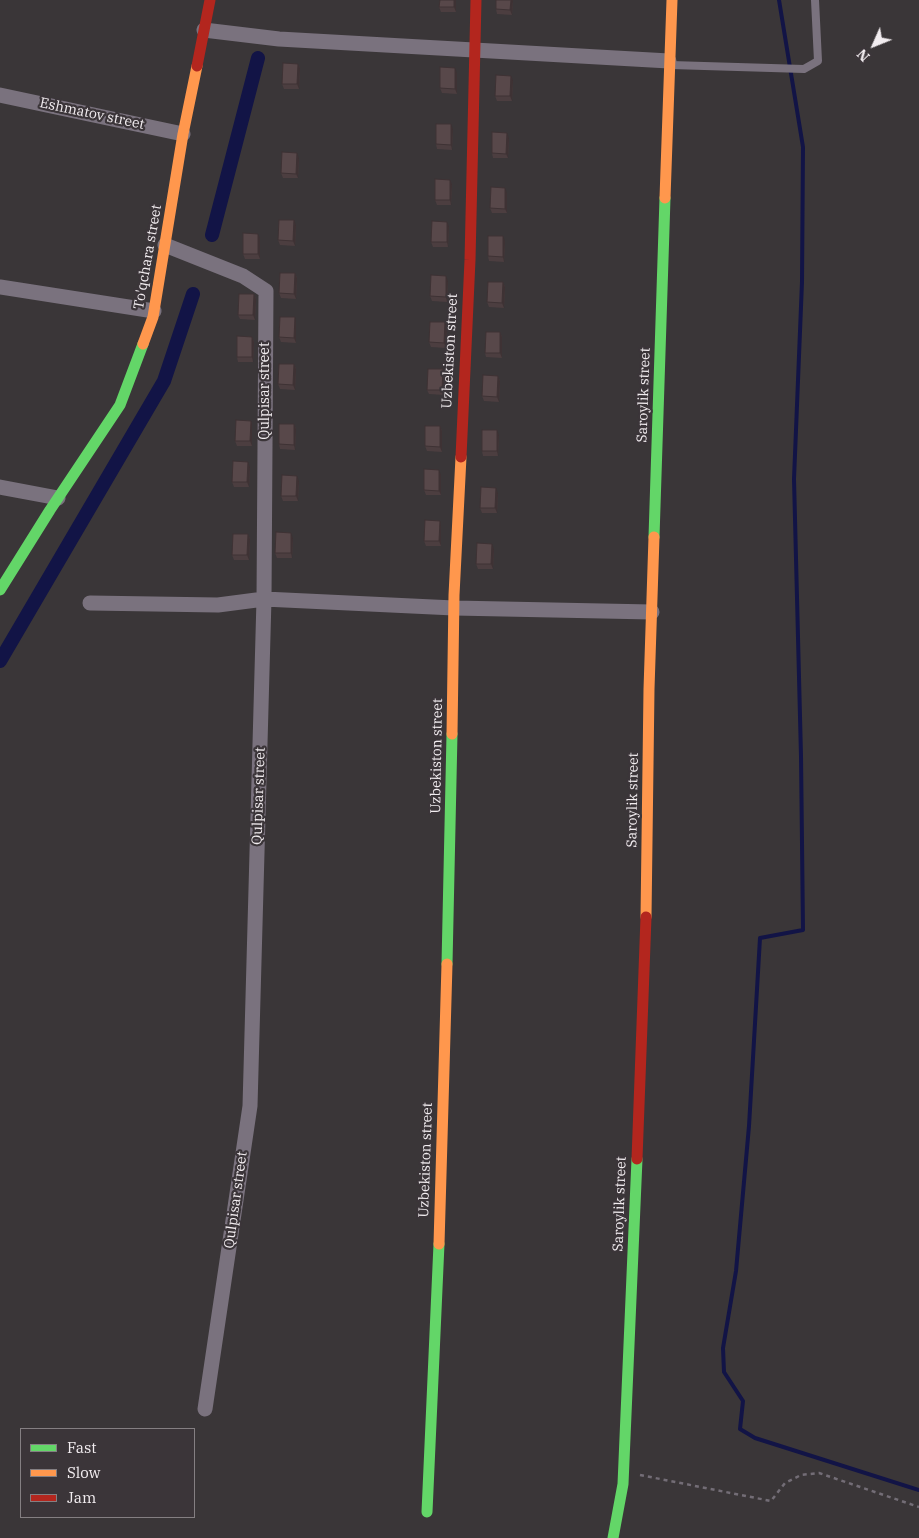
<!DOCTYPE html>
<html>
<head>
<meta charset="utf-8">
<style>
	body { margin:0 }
	#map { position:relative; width:919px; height:1538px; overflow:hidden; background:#3a3638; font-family:"IBM Plex Serif",serif }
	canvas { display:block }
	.legend { position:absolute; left:20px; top:1428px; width:175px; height:90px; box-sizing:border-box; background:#3b3539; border:1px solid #847f82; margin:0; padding:6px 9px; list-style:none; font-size:15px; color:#f2edf0 }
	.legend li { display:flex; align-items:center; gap:10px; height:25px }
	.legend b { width:25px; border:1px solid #847f82 }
	.north { position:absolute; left:849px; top:20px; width:50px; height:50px; -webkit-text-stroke:4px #3b3539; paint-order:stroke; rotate:226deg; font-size:14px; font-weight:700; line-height:20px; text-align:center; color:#f2edf0 }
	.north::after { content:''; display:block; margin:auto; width:18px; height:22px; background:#f2edf0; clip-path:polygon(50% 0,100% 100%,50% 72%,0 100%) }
</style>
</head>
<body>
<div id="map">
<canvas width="919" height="1538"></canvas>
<ul class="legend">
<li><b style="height:6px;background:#63d668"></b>Fast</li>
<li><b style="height:6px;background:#ff974d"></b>Slow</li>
<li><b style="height:6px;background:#b3261e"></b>Jam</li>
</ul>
<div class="north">N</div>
</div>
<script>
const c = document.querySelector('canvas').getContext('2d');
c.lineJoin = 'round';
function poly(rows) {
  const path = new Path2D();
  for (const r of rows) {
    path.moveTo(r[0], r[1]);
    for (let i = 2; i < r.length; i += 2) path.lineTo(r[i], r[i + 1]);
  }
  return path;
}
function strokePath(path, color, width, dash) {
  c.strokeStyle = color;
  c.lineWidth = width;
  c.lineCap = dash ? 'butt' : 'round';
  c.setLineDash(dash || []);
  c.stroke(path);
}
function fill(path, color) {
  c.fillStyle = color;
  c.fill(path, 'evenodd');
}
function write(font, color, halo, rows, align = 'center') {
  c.font = font + ' "IBM Plex Serif",serif';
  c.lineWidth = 4.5;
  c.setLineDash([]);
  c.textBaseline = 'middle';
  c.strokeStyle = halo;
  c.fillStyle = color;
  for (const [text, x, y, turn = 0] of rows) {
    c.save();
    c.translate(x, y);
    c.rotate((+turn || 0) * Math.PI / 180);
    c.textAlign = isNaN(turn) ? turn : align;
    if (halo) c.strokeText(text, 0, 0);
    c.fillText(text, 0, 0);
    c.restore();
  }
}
const stream = poly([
	[779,0,803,147,802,282,794,479,801,756,803,930,760,938,749,1126,736,1271,723,1348,724,1372,743,1401,740,1429,755,1438,919,1490]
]);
const canal = poly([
	[212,235,258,58],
	[0,661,164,381,193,294]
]);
const path = poly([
	[640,1475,771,1501,785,1483,801,1475,819,1473,919,1507]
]);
const lane = poly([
	[671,65,804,69,818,61,815,0]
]);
const street = poly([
	[204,30,279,39,669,61],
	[0,95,183,134],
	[165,245,243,276,266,291,264,599,250,1106,205,1409],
	[0,287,154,311],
	[0,487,58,498],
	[90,603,218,605,264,599,454,608,652,612]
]);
const fast = poly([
	[654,537,665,198],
	[0,590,50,510,120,405,143,344],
	[447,964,452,734],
	[427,1512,439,1244],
	[613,1538,623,1484,637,1159]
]);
const slow = poly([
	[665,198,672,0],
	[143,344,153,317,183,134,197,66],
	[452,734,454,595,461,457],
	[646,917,649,689,654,537],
	[439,1244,447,964]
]);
const jam = poly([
	[197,66,210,0],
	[461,457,470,260,476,0],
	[637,1159,646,917]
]);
const wall = poly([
	[456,0,456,12,441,12,439,7],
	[496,0,513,0,512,15,497,14,496,9],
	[298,64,300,68,299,89,284,89,282,84],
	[457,73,457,94,442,93,440,88],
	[513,80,512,101,497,101,495,96],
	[453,129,452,150,437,149,436,144],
	[509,138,508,158,493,158,492,153],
	[299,158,298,178,283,178,281,173],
	[452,184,451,205,437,205,435,200],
	[507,193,507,213,492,213,490,208],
	[296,225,295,246,280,245,278,240],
	[449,226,448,247,433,247,431,242],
	[260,238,260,259,245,259,243,254],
	[505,241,504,262,489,261,488,256],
	[295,273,297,278,296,299,281,298,279,293],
	[448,281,447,302,432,301,430,296],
	[503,282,505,287,504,308,489,307,487,302],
	[254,294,256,299,255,320,240,319,238,315],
	[296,322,296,343,281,342,279,337],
	[447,327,446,348,431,347,429,342],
	[500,332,502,337,502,358,486,357,485,353],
	[252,337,254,342,253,362,238,362,237,357],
	[294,364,296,369,295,390,280,389,278,384],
	[444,374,444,395,429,394,427,390],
	[498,376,500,381,499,402,484,401,482,396],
	[251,421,252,425,252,446,237,446,235,441],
	[294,424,296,429,295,450,280,449,279,444],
	[440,426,442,431,442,452,427,451,425,446],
	[499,435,498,456,483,456,482,451],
	[250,467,249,487,234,487,232,482],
	[441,475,441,495,426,495,424,490],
	[299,481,298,501,283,501,281,496],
	[498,493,497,513,482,513,480,508],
	[441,526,441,546,426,546,424,541],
	[248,534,250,539,249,560,234,560,232,555],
	[293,538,292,558,277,558,275,553],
	[494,549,493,569,478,569,476,564]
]);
const shadedWall = poly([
	[454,0,456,0,456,12,454,7],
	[511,0,513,0,512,15,510,10],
	[298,64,300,68,299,89,297,84],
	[455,68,457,73,457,94,455,89],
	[511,76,513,80,512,101,510,96],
	[451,124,453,129,452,150,451,145],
	[507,133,509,138,508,158,506,154],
	[297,153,299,158,298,178,296,174],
	[450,180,452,184,451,205,450,200],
	[505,188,507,193,507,213,505,209],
	[294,220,296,225,295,246,293,241],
	[447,222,449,226,448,247,447,242],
	[258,234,260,238,260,259,258,254],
	[503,236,505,241,504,262,503,257],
	[295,273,297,278,296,299,294,294],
	[446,276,448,281,447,302,446,297],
	[503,282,505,287,504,308,502,303],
	[254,294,256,299,255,320,253,315],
	[295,317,296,322,296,343,294,338],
	[445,322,447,327,446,348,444,343],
	[500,332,502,337,502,358,500,353],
	[252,337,254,342,253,362,252,357],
	[294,364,296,369,295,390,293,385],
	[443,369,444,374,444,395,442,390],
	[498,376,500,381,499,402,497,397],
	[251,421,252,425,252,446,250,441],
	[294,424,296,429,295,450,294,445],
	[440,426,442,431,442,452,440,447],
	[497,430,499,435,498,456,497,451],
	[248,462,250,467,249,487,247,482],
	[439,470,441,475,441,495,439,491],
	[297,476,299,481,298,501,296,496],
	[496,488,498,493,497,513,495,508],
	[440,521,441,526,441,546,439,541],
	[291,533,293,538,292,558,291,553],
	[248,534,250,539,249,560,247,555],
	[492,544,494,549,493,569,491,564]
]);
const building = poly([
	[440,0,454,0,454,7,439,7,440,0],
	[496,0,511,0,510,10,496,9,496,0],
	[283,63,298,64,297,84,282,84,283,63],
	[440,67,455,68,455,89,440,88,440,67],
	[496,75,511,76,510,96,495,96,496,75],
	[436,124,451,124,451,145,436,144,436,124],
	[492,132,507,133,506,154,492,153,492,132],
	[282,152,297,153,296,174,281,173,282,152],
	[435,179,450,180,450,200,435,200,435,179],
	[491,187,505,188,505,209,490,208,491,187],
	[279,220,294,220,293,241,278,240,279,220],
	[432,221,447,222,447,242,431,242,432,221],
	[243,233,258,234,258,254,243,254,243,233],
	[488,236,503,236,503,257,488,256,488,236],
	[280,273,295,273,294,294,279,293,280,273],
	[431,275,446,276,446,297,430,296,431,275],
	[488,282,503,282,502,303,487,302,488,282],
	[239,294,254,294,253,315,238,315,239,294],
	[280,317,295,317,294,338,279,337,280,317],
	[430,322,445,322,444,343,429,342,430,322],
	[486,332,500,332,500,353,485,353,486,332],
	[237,336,252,337,252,357,237,357,237,336],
	[279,364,294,364,293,385,278,384,279,364],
	[428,369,443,369,442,390,427,390,428,369],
	[483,375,498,376,497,397,482,396,483,375],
	[236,420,251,421,250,441,235,441,236,420],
	[279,424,294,424,294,445,279,444,279,424],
	[425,426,440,426,440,447,425,446,425,426],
	[482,430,497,430,497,451,482,451,482,430],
	[233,461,248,462,247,482,232,482,233,461],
	[424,469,439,470,439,491,424,490,424,469],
	[282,475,297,476,296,496,281,496,282,475],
	[481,487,496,488,495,508,480,508,481,487],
	[425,520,440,521,439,541,424,541,425,520],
	[276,532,291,533,291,553,275,553,276,532],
	[233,534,248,534,247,555,232,555,233,534],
	[477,543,492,544,491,564,476,564,477,543]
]);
const streetNames = [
	["Eshmatov street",92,114,12],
	["To'qchara street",148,257,-80],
	["Uzbekiston street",450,351,-87],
	["Qulpisar street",265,391,-90],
	["Saroylik street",644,395,-88],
	["Uzbekiston street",437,756,-89],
	["Qulpisar street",259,796,-88],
	["Saroylik street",633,800,-89],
	["Uzbekiston street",426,1160,-88],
	["Qulpisar street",236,1200,-82],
	["Saroylik street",620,1204,-88]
];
strokePath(stream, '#121446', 4);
strokePath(canal, '#121446', 14);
strokePath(path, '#736d76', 2.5, [4, 4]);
strokePath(lane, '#7a727e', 8);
strokePath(street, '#7a727e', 15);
strokePath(fast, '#63d668', 11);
strokePath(slow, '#ff974d', 11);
strokePath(jam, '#b3261e', 11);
fill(wall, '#4c3e40');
fill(shadedWall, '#3e3234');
fill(building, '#58484a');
strokePath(building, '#3e3234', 1);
write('14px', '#f2edf0', '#3b3539', streetNames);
</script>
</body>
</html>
